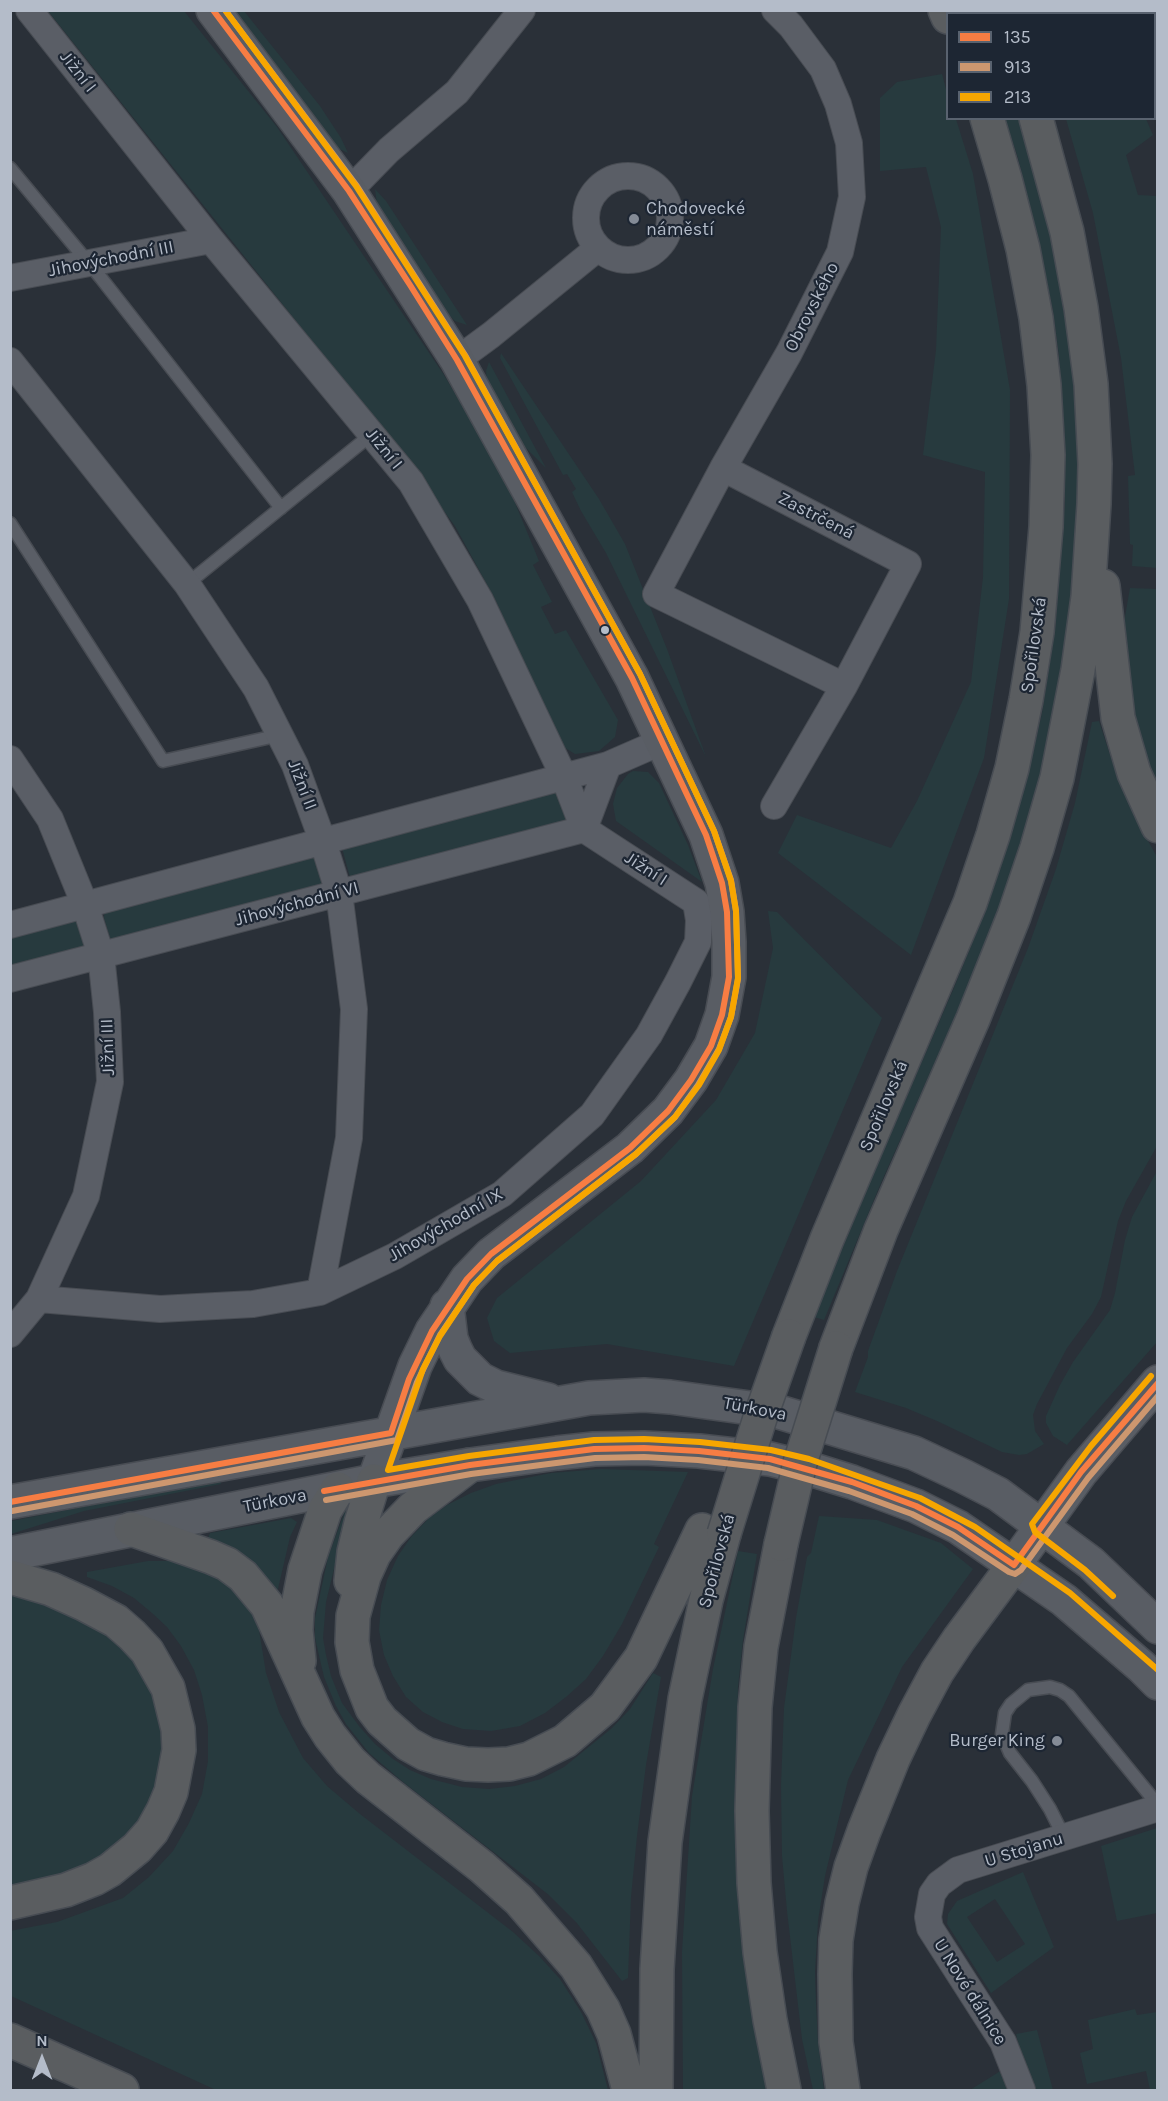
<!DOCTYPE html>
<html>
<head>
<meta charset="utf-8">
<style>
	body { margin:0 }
	#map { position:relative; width:1168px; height:2101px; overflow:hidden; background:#2a3038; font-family:Karla,sans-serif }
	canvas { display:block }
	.frame { position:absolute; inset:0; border:12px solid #b4bcc9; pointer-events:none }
	.legend { position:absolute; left:946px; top:12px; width:210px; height:108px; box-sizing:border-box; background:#1d2633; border:2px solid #59626f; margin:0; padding:8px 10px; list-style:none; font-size:18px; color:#b4bcc9 }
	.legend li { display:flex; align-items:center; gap:12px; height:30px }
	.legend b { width:30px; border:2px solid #59626f }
	.north { position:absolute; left:12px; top:2029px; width:60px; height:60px; -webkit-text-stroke:4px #1d2633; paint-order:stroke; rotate:0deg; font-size:16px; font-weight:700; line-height:24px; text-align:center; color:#b4bcc9 }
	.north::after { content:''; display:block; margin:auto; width:21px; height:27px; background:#b4bcc9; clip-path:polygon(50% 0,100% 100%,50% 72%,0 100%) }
</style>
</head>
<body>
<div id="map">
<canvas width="1168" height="2101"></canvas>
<div class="frame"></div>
<ul class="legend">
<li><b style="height:8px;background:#f77d43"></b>135</li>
<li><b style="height:8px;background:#cd976f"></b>913</li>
<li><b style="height:8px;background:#f7a600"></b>213</li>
</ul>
<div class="north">N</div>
</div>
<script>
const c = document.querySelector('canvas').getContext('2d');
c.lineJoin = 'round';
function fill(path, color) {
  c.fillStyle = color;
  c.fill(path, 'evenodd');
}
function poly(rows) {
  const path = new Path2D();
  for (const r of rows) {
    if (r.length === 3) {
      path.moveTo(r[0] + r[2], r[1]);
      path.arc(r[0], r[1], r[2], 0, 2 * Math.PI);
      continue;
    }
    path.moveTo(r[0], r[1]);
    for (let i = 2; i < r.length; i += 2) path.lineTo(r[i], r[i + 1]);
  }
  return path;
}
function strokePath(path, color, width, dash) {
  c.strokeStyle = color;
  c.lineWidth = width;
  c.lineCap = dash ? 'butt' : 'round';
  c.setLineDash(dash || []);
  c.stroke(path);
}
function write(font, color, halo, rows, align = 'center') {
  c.font = font + ' Karla,sans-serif';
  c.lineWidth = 4.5;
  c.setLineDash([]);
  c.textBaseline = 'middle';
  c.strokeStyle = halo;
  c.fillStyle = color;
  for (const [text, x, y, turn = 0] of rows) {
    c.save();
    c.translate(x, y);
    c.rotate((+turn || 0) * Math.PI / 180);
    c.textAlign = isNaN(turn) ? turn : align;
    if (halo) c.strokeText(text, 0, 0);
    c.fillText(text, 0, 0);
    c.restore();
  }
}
const green = poly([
	[48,11,184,11,277,127,444,375,504,476,539,561,533,565,552,602,541,607,555,634,566,630,618,720,615,737,599,751,575,754,559,744,496,601,455,526,392,441],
	[230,11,244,11,320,106,341,138,348,153,333,146],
	[1098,11,1099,13,1028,14,1027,11],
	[942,74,947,93,948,118,956,119,973,174,1010,390,1009,599,984,758,911,955,778,853,797,815,891,848,917,801,971,682,983,577,985,472,923,455,936,350,941,227,926,167,880,171,880,98,897,82],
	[1005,119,1019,119,1031,154,1050,232,1071,355,1078,444,1077,501,1075,557,1067,632,1053,714,1039,780,1024,836,1001,905,965,994,881,1183,824,1320,814,1317,871,1179,953,990,989,902,1012,832,1034,748,1042,713,1055,630,1065,501,1065,444,1059,356,1053,311,1037,235,1018,158],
	[1066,119,1146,119,1153,135,1126,155,1138,195,1157,196,1157,568,1132,566,1133,545,1130,544,1128,476,1135,475,1121,358,1093,213],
	[375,189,386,201,467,325,455,321,442,309,378,212],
	[501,353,599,499,625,544,667,649,706,757,606,553,581,511,572,492,576,489,567,474,563,475,500,358],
	[489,362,546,468,524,446,487,382,486,371],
	[1130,588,1157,589,1157,794,1128,708,1123,628],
	[1099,721,1113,764,1136,819,1157,857,1157,1146,1126,1201,1118,1221,1101,1297,1092,1314,1067,1348,1037,1404,1033,1415,1035,1431,1044,1444,1027,1454,1019,1455,1002,1452,937,1421,906,1408,855,1392,868,1357,868,1351,897,1271,1028,948,1056,869,1075,803,1092,722],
	[633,771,648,772,659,783,688,845,702,882,616,821,613,804,617,788,628,774],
	[556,789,568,820,565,825,351,881,341,844],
	[320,850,332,886,112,944,104,918,105,906],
	[768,911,777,912,882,1018,734,1366,607,1344,510,1353,494,1341,487,1318,497,1298,641,1181,716,1100,755,1033,773,948],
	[73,914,90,945,11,971,11,931],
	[1157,1171,1157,1342,1067,1445,1053,1436,1046,1423,1046,1416,1060,1385,1073,1362,1110,1310,1115,1293,1125,1240,1132,1217],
	[601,1469,688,1472,654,1544,659,1547,622,1624,603,1656,586,1679,566,1697,545,1713,520,1726,491,1731,463,1729,442,1722,423,1712,406,1697,393,1676,384,1655,379,1630,381,1605,387,1580,398,1556,411,1537,429,1518,447,1505,471,1493,496,1484,551,1473],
	[220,1480,221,1484,84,1511,11,1534,11,1521],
	[349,1507,326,1602,323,1638,326,1655,331,1676,342,1703,359,1726,375,1744,393,1759,410,1770,431,1779,462,1787,489,1789,515,1786,541,1779,564,1767,612,1728,630,1709,653,1673,661,1677,646,1765,637,1836,631,1897,628,1978,622,1981,576,1922,549,1895,403,1782,369,1753,346,1724,336,1706,324,1677,315,1638,315,1618,328,1557,345,1511],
	[819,1516,877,1520,941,1543,973,1569,902,1667,848,1780,825,1876,818,1921,815,1972,816,2003,818,2042,824,2090,813,2090,802,2039,787,1911,782,1856,781,1785,784,1708,796,1618,807,1557,811,1553],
	[291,1518,297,1522,290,1537,278,1589,276,1590,208,1538,210,1533],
	[738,1551,757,1554,743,1640,738,1687,735,1839,738,1904,746,1975,766,2090,683,2090,682,1952,692,1796,713,1669],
	[148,1561,168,1561,188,1563,207,1570,227,1583,244,1598,259,1630,266,1673,279,1712,303,1758,327,1786,360,1814,513,1932,539,1956,560,1979,581,2012,596,2043,608,2090,216,2090,11,1996,10,1931,57,1922,123,1898,149,1877,173,1851,189,1823,202,1794,208,1761,208,1727,202,1695,194,1670,181,1646,167,1627,152,1613,134,1598,112,1586,87,1577,87,1572],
	[11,1596,55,1606,121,1642,152,1681,166,1726,156,1797,129,1839,84,1868,11,1888],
	[1157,1828,1157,1913,1117,1921,1101,1846],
	[1023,1872,1054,1947,991,1993,947,1924,948,1914,957,1901],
	[995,1899,1025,1944,997,1962,967,1917],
	[1135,2009,1137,2015,1157,2012,1157,2090,1150,2090,1146,2071,1087,2084,1080,2053,1093,2049,1088,2020],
	[1037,2030,1053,2090,1029,2090,1016,2034],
	[1002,2070,1015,2090,970,2090]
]);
const lane = poly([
	[10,168,101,278,281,508],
	[10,523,163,761,280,735],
	[187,584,372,434],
	[1064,1837,1050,1809,1032,1781,1010,1753,1002,1734,1005,1713,1011,1704,1028,1690,1050,1687,1060,1690,1069,1696,1158,1805]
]);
const street = poly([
	[29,10,211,240,411,482,480,600,564,777,584,829,696,902,699,920,698,942,678,982,649,1035,592,1115,502,1194,395,1256,320,1292,253,1304,160,1309,39,1299],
	[775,10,791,26,823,69,838,104,849,143,852,197,840,252,789,353,723,468,656,594,844,686],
	[628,218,42],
	[349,191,389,150,457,92,522,10],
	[10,278,211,240],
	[457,360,491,335,598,248],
	[10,361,187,584,256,688,295,765,323,842,339,893,354,1009,349,1138,320,1292],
	[723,468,908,564,844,686,774,806],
	[10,759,50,819,85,905,101,955,107,1012,110,1082,86,1196,39,1299,10,1334],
	[584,829,608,765],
	[10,925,608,765,663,741],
	[10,979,584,829],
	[1022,2090,1003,2042,930,1928,928,1917,932,1894,939,1884,958,1870,1158,1808]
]);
const secondary = poly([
	[213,10,349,191,457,360,632,678,706,835,722,883,727,912,729,942,729,977,722,1015,711,1046,691,1080,668,1111,630,1148,491,1254,467,1279,432,1331,415,1366,374,1481],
	[1125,10,1126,14],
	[1154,73,1158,79],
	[447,1306,451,1339,455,1349,460,1359,480,1379,496,1387,548,1400],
	[10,1502,589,1398,644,1395,670,1397,779,1412,914,1453,963,1476,998,1494,1091,1563,1158,1627],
	[10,1554,374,1481,470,1465,557,1453,594,1449,644,1448,699,1451,770,1459,807,1468,852,1482,916,1506,958,1527,1064,1600,1142,1667,1158,1683],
	[1014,1565,1081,1472,1158,1382]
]);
const highway = poly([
	[945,10,948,17],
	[996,10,997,14],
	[1103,586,1118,718,1134,773,1158,826],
	[789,1336,827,1239,970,903,993,835,1012,768,1026,700,1037,632,1046,527,1048,455,1044,385,1036,318,1023,249,1005,179,987,118],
	[836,1348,881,1230,973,1019,1014,916,1037,848,1057,778,1078,670,1088,597,1094,504,1095,464,1091,384,1081,308,1067,232,1036,118],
	[470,1465,413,1508,388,1534,374,1554,364,1576,353,1616,352,1642,357,1670,372,1708,382,1721,408,1744,426,1754,443,1759,466,1764,488,1765,509,1764,529,1759,565,1741,605,1707,641,1658,702,1530],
	[131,1529,211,1557,227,1564,243,1576,267,1605,318,1717,330,1736,350,1761,368,1778,482,1867,519,1900,576,1966,603,2009,614,2034,629,2090],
	[781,1544,761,1647,755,1707,752,1811,754,1883,760,1952,770,2020,784,2090],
	[10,1577,51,1589,84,1604,116,1621,132,1635,147,1651,168,1688,178,1729,179,1750,171,1792,163,1811,152,1831,137,1848,110,1870,94,1879,66,1890,10,1903],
	[351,1581,354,1552,361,1523,374,1481],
	[299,1661,296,1630,297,1611,305,1570,325,1510,338,1489],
	[10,2040,122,2090],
	[656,2090,657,1969,665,1842,685,1699,706,1600,724,1534],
	[843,2090,836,2042,835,1974,836,1940,842,1903,851,1867,864,1831,893,1759,914,1715,937,1672,959,1639,1014,1565]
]);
const highwayBridge = poly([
	[724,1534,760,1418,789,1336],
	[781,1544,800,1463,836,1348]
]);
const bus1 = poly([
	[324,1491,470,1465,594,1449,644,1448,699,1451,770,1459,852,1482,916,1506,958,1527,1014,1565,1081,1472,1158,1383],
	[10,1502,391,1433,409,1379,432,1331,467,1279,491,1254,630,1148,668,1111,691,1080,711,1046,722,1015,729,977,727,912,722,883,706,835,632,678,457,360,410,285,349,191,213,10]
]);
const bus2 = poly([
	[326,1500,471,1474,595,1458,644,1457,698,1460,768,1468,849,1491,912,1514,953,1535,1009,1572,1015,1574,1021,1570,1088,1478,1158,1396],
	[12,1511,397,1440,417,1382,440,1335,474,1285,497,1261,636,1154,675,1117,698,1085,719,1049,731,1017,738,979,736,911,731,880,714,831,640,674,465,355,357,186,225,10]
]);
const bus3 = poly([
	[225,10,356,186,465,356,640,674,714,831,731,881,736,911,738,978,731,1017,719,1050,699,1085,675,1117,636,1154,497,1261,474,1285,440,1336,423,1369,388,1470,469,1456,594,1440,644,1439,700,1442,771,1450,809,1459,920,1498,975,1527,1070,1593,1158,1670],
	[1113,1596,1085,1570,1035,1532,1032,1524,1091,1446,1151,1376]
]);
const markers = [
	[634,219,6,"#848b96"],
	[605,630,5,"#b4bcc9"],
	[1057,1741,6,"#848b96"]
];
const streetNames = [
	["Jižní I",78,72,52],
	["Jihovýchodní III",111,259,-11],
	["Obrovského",812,307,-63],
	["Jižní I",384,449,51],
	["Zastrčená",816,516,27],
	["Spořilovská",1034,645,-82],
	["Jižní II",302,785,69],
	["Jižní I",646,869,33],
	["Jihovýchodní VI",297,904,-15],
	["Jižní III",108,1047,-92],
	["Spořilovská",884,1106,-67],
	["Jihovýchodní IX",446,1225,-30],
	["Türkova",755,1409,11],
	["Türkova",275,1501,-11],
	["Spořilovská",717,1561,-75],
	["U Stojanu",1024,1850,-17],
	["U Nové dálnice",970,1992,58]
];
const poiNames = [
	["Chodovecké",646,209],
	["náměstí",646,230],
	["Burger King",1045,1741,"right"]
];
fill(green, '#273a3e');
strokePath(lane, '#484c53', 15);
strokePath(street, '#484c53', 28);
strokePath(secondary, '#484c53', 36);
strokePath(highway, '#474c53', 36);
strokePath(lane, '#5a5e66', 12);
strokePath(street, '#5a5e66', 26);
strokePath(secondary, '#595d64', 33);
strokePath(highway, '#5a5d60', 33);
strokePath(highwayBridge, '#474c53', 36, []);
strokePath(highwayBridge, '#5a5d60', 33);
strokePath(bus1, '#f77d43', 6);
strokePath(bus2, '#cd976f', 6);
strokePath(bus3, '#f7a600', 6);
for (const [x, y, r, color] of markers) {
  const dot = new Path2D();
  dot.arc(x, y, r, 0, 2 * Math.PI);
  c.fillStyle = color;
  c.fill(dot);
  strokePath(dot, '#1d2633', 2);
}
write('18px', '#b4bcc9', '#1d2633', streetNames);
write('18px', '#b4bcc9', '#1d2633', poiNames, 'left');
</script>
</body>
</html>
